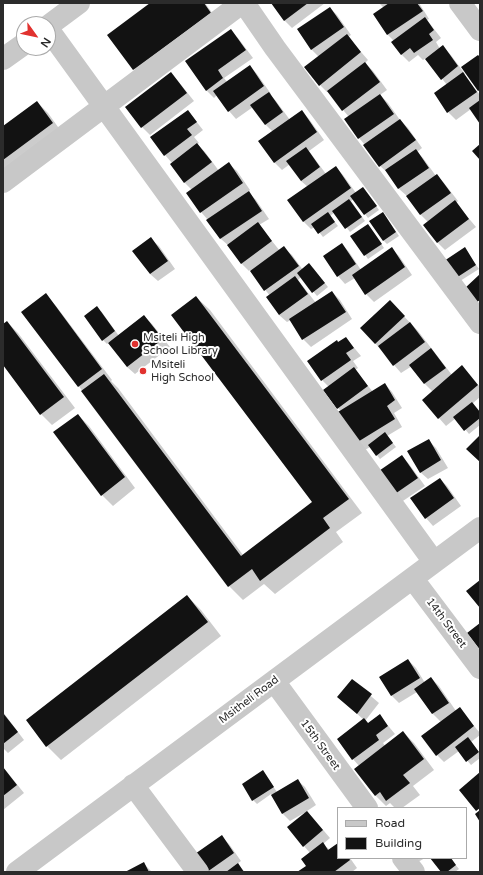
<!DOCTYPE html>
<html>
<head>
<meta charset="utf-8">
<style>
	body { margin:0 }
	#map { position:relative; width:483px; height:875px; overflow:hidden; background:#fff; font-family:"Varela Round",sans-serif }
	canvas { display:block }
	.frame { position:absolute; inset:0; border:4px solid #2b2b2b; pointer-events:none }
	.legend { position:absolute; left:337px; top:807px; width:130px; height:52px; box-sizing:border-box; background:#fff; border:1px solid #aaa; margin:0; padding:5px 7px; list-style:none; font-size:12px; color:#2b2b2b }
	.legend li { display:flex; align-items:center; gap:8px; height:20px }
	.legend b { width:20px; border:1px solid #aaa }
	.north { position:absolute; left:16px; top:16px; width:40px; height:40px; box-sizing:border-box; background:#fff; border:1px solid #aaa; border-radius:50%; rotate:123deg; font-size:11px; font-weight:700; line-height:16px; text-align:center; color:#2b2b2b }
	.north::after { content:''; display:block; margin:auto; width:14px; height:18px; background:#e1322f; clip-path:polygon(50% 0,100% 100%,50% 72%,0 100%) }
</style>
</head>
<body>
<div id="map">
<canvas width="483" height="875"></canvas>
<div class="frame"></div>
<ul class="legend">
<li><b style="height:5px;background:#c8c8c8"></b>Road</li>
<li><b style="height:11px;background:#121212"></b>Building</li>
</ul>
<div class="north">N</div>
</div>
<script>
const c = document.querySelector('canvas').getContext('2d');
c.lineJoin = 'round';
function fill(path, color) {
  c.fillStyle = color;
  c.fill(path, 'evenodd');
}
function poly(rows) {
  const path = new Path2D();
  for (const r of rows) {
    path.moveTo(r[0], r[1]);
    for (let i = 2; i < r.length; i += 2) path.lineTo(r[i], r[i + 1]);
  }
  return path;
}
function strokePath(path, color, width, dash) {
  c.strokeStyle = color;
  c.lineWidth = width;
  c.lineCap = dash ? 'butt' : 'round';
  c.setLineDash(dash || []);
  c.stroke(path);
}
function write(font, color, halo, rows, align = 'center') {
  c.font = font + ' "Varela Round",sans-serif';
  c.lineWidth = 4;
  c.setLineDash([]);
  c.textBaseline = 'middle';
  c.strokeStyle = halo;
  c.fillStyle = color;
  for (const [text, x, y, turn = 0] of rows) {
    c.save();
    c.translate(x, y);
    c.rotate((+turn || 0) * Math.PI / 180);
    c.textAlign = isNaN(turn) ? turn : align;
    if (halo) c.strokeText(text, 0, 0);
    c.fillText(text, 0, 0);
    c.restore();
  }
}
const shadow = poly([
	[152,3,205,3,218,21,141,77,134,69],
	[272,3,325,3,292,28,284,20],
	[379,3,419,3,429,19,427,20,441,38,436,42,440,49,443,47,450,54,465,74,464,75,480,95,480,122,471,109,456,120,448,112,435,93,447,85,426,58,423,60,418,55,409,62,401,54,394,41,387,34,384,8],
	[330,8,337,15,351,35,348,37,368,60,365,63,373,71,387,90,380,95,388,103,400,120,408,128,422,148,417,152,423,158,436,176,444,183,458,201,456,203,476,227,445,250,438,243,424,225,428,222,421,215,407,196,399,189,388,173,380,166,365,145,359,138,349,117,328,92,327,92,320,85,319,57,312,50,298,30],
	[230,30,238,38,253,58,224,78,227,82,250,66,257,74,271,94,270,95,276,101,290,120,302,111,309,119,324,140,309,151,326,174,336,167,343,175,356,193,366,192,379,210,368,218,354,199,351,201,365,221,350,232,335,212,330,216,338,226,323,237,315,227,311,229,304,222,289,201,308,187,301,181,290,164,282,170,274,162,273,132,265,124,253,107,236,119,229,111,217,95,214,98,206,90],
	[170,73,178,81,194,101,150,135,142,127,126,107],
	[37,102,48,113,63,134,3,179,3,127],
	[188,111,203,130,194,137,199,143,197,144,205,152,219,171,229,164,237,171,250,190,248,192,256,200,269,219,259,225,280,251,284,248,292,255,303,270,313,268,328,287,317,296,301,277,298,280,316,303,332,292,340,300,352,319,311,347,303,339,291,320,287,322,279,315,270,296,250,270,249,271,242,264,229,246,221,239,208,220,201,212,192,190,185,183,172,163,165,155],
	[386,217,399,236,387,244,384,241],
	[371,229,384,248,368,259,352,236],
	[151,239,159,246,175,269,158,281,150,274],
	[342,244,349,252,361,270,392,249,399,256,412,275,374,302,366,294,355,278,345,284,338,276],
	[464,248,479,269,460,281,456,277],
	[46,295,56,306,112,380,111,381,118,388,243,555,314,502,196,297,210,310,362,513,336,532,343,542,275,594,264,584,243,600,229,586,23,312],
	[397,309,418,331,452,375,469,374,480,387,480,397,472,404,480,413,480,425,469,434,456,418,446,426,423,400,433,392,425,384,412,366,401,373,375,343],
	[101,311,119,336,144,316,152,324,170,347,135,374,127,367,109,342,107,344,103,340],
	[7,322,18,333,75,408,52,425,41,414,3,364,3,325],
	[346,338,361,356,353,361,358,368,355,370,373,392,385,384,392,392,402,408,394,413,402,427,387,436,396,447,380,459,370,447,365,450,341,411,338,408,329,387,322,380,338,343],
	[78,415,89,426,135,488,113,506,102,495],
	[428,440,436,448,448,468,428,479,420,472],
	[402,456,409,464,425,486,397,505,374,475],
	[440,479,447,486,461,506,433,526,426,518],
	[187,596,201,610,221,636,61,760,47,746,27,720],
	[408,660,416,668,425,683,431,678,439,686,456,711,459,708,480,733,480,735,471,742,480,754,480,758,471,765,459,751,444,762,437,755,441,722,433,714,417,692,399,703,392,696,380,678],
	[352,680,379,703,365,721,368,724,380,716,395,734,383,743,385,746,403,732,414,743,434,770,413,786,420,795,402,808,395,808,390,803,386,806,375,795,359,766,353,759,364,720,338,697],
	[3,712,24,740,8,753,3,748],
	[3,767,24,793,3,810],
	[263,772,277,792,297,780,305,787,316,805,307,811,330,838,323,844,330,850,338,845,338,858,350,858,357,868,352,872,299,872,307,866,310,853,304,846,305,814,304,813,290,821,283,814,271,794,257,804,253,800],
	[222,837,229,844,241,861,237,864,245,872,204,872],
	[414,858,425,858,418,862],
	[431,858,450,858,459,869,455,872,442,872],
	[144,864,152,872,127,872]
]);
const building = poly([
	[150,3,204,3,211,13,133,70,107,35],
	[271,3,308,3,284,21],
	[389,3,417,3,423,11,387,35,373,14],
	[330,7,344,27,311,50,297,29],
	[425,17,434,30,429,34,433,40,414,53,410,48,401,55,391,42],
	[231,29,246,50,218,70,223,78,206,91,185,61],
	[347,34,361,52,319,86,304,67],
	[443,45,458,66,441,80,425,59],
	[478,55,480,57,480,90,478,91,461,67],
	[365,62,380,82,342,111,327,91],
	[250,65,264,86,228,112,213,91],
	[171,72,187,93,141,128,125,107],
	[463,72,477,92,447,113,434,93],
	[269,92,283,112,265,125,250,105],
	[380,94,394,114,358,139,344,119],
	[480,100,480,124,469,108],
	[37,101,53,123,3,160,3,126],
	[188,110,197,122,187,129,192,135,164,156,150,137],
	[302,110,317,132,274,163,258,141],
	[400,119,416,140,379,167,363,145],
	[197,143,212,162,184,183,170,164],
	[480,144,480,160,472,151],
	[306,147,320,167,301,181,286,161],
	[416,149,429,168,398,189,385,170],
	[229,162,243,183,200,213,186,193],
	[336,166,351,188,303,222,287,200],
	[437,174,451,193,420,215,406,196],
	[363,187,377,206,364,215,350,196],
	[249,191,262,211,220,239,206,220],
	[349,199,362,217,345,229,332,211],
	[455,200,469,219,437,243,423,225],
	[328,212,335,222,318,234,311,224],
	[383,212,396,232,383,241,369,221],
	[258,222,272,241,241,264,227,245],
	[368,224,382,244,364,256,350,236],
	[151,237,168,261,150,274,132,251],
	[342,243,356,264,337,277,323,256],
	[284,246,299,266,264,291,250,271],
	[392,247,405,267,365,295,352,275],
	[465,247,476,265,456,278,444,261],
	[309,263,325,283,312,293,297,273],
	[480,274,480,300,477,302,464,289],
	[295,276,308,294,279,315,266,297],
	[332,291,346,312,302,340,289,319],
	[46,293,102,369,78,387,21,312],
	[196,296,349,499,323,518,330,528,260,581,252,569,228,587,81,391,104,374,241,556,312,502,171,315],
	[390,300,405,316,375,344,360,328],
	[97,306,115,331,102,341,84,316],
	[144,315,163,339,127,367,108,343],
	[7,321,64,397,40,415,3,365,3,324],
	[410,322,425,342,393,366,378,346],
	[346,337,354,348,346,353,351,360,321,381,307,361,337,340,338,342],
	[431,348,446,368,424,384,409,365],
	[462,365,478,385,438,419,422,400],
	[354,367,368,386,337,409,323,390],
	[385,383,395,400,387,406,395,419,356,443,333,415],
	[472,402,480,412,480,418,464,431,453,417],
	[78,414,125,477,101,496,53,432],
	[385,432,393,443,376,456,368,445],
	[480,435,480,462,466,449],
	[429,439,441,460,420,473,407,451],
	[402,455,418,478,389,498,373,475],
	[440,478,454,498,425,519,410,498],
	[480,580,480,608,466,591],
	[187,595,208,622,46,747,26,720],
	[480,623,480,650,467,633],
	[408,659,420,678,391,696,379,677],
	[431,677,449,703,432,714,414,689],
	[352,679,372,694,357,714,337,697],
	[460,707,474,726,436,756,421,736],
	[3,713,18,732,3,744],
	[380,714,388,726,376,735,379,740,352,760,337,739,364,718,368,723],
	[403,731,424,759,403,775,410,783,386,801,380,792,375,796,354,769],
	[468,737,479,752,466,762,455,747],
	[3,767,17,785,3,796],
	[263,770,274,787,252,801,242,784],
	[480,772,480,808,476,811,459,790],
	[298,779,309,798,282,814,271,795],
	[480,810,480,822,475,814],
	[307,811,323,830,303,847,287,827],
	[222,835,234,853,207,872,192,856],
	[323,842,328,850,338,843,338,858,349,858,350,860,334,872,297,872,306,866,301,859],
	[430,858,451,858,456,865,447,872,441,872],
	[144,862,149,872,125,872],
	[238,863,244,872,226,872]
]);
const minor = poly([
	[244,3,275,48,480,323],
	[460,3,480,30],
	[48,26,79,3],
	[48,29,434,562],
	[3,59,24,44],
	[3,182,242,3],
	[413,579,480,668],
	[274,681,367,808],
	[133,785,198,872],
	[403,858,414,872],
	[17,872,480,528]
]);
const markers = [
	[135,344,4,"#e1322f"],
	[143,371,4,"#e1322f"]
];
const poiNames = [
	["Msiteli High",143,338],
	["School Library",143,351],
	["Msiteli",151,365],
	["High School",151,378]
];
const streetNames = [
	["14th Street",446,623,53],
	["Msitheli Road",249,700,-37],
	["15th Street",320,745,54]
];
fill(shadow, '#0003');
fill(building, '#121212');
strokePath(minor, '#c8c8c8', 22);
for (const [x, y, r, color] of markers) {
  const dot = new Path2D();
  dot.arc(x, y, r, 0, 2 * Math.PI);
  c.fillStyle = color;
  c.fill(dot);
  strokePath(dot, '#fff', 1.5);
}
write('11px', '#2b2b2b', '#fff', poiNames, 'left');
write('11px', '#2b2b2b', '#fff', streetNames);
</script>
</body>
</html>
